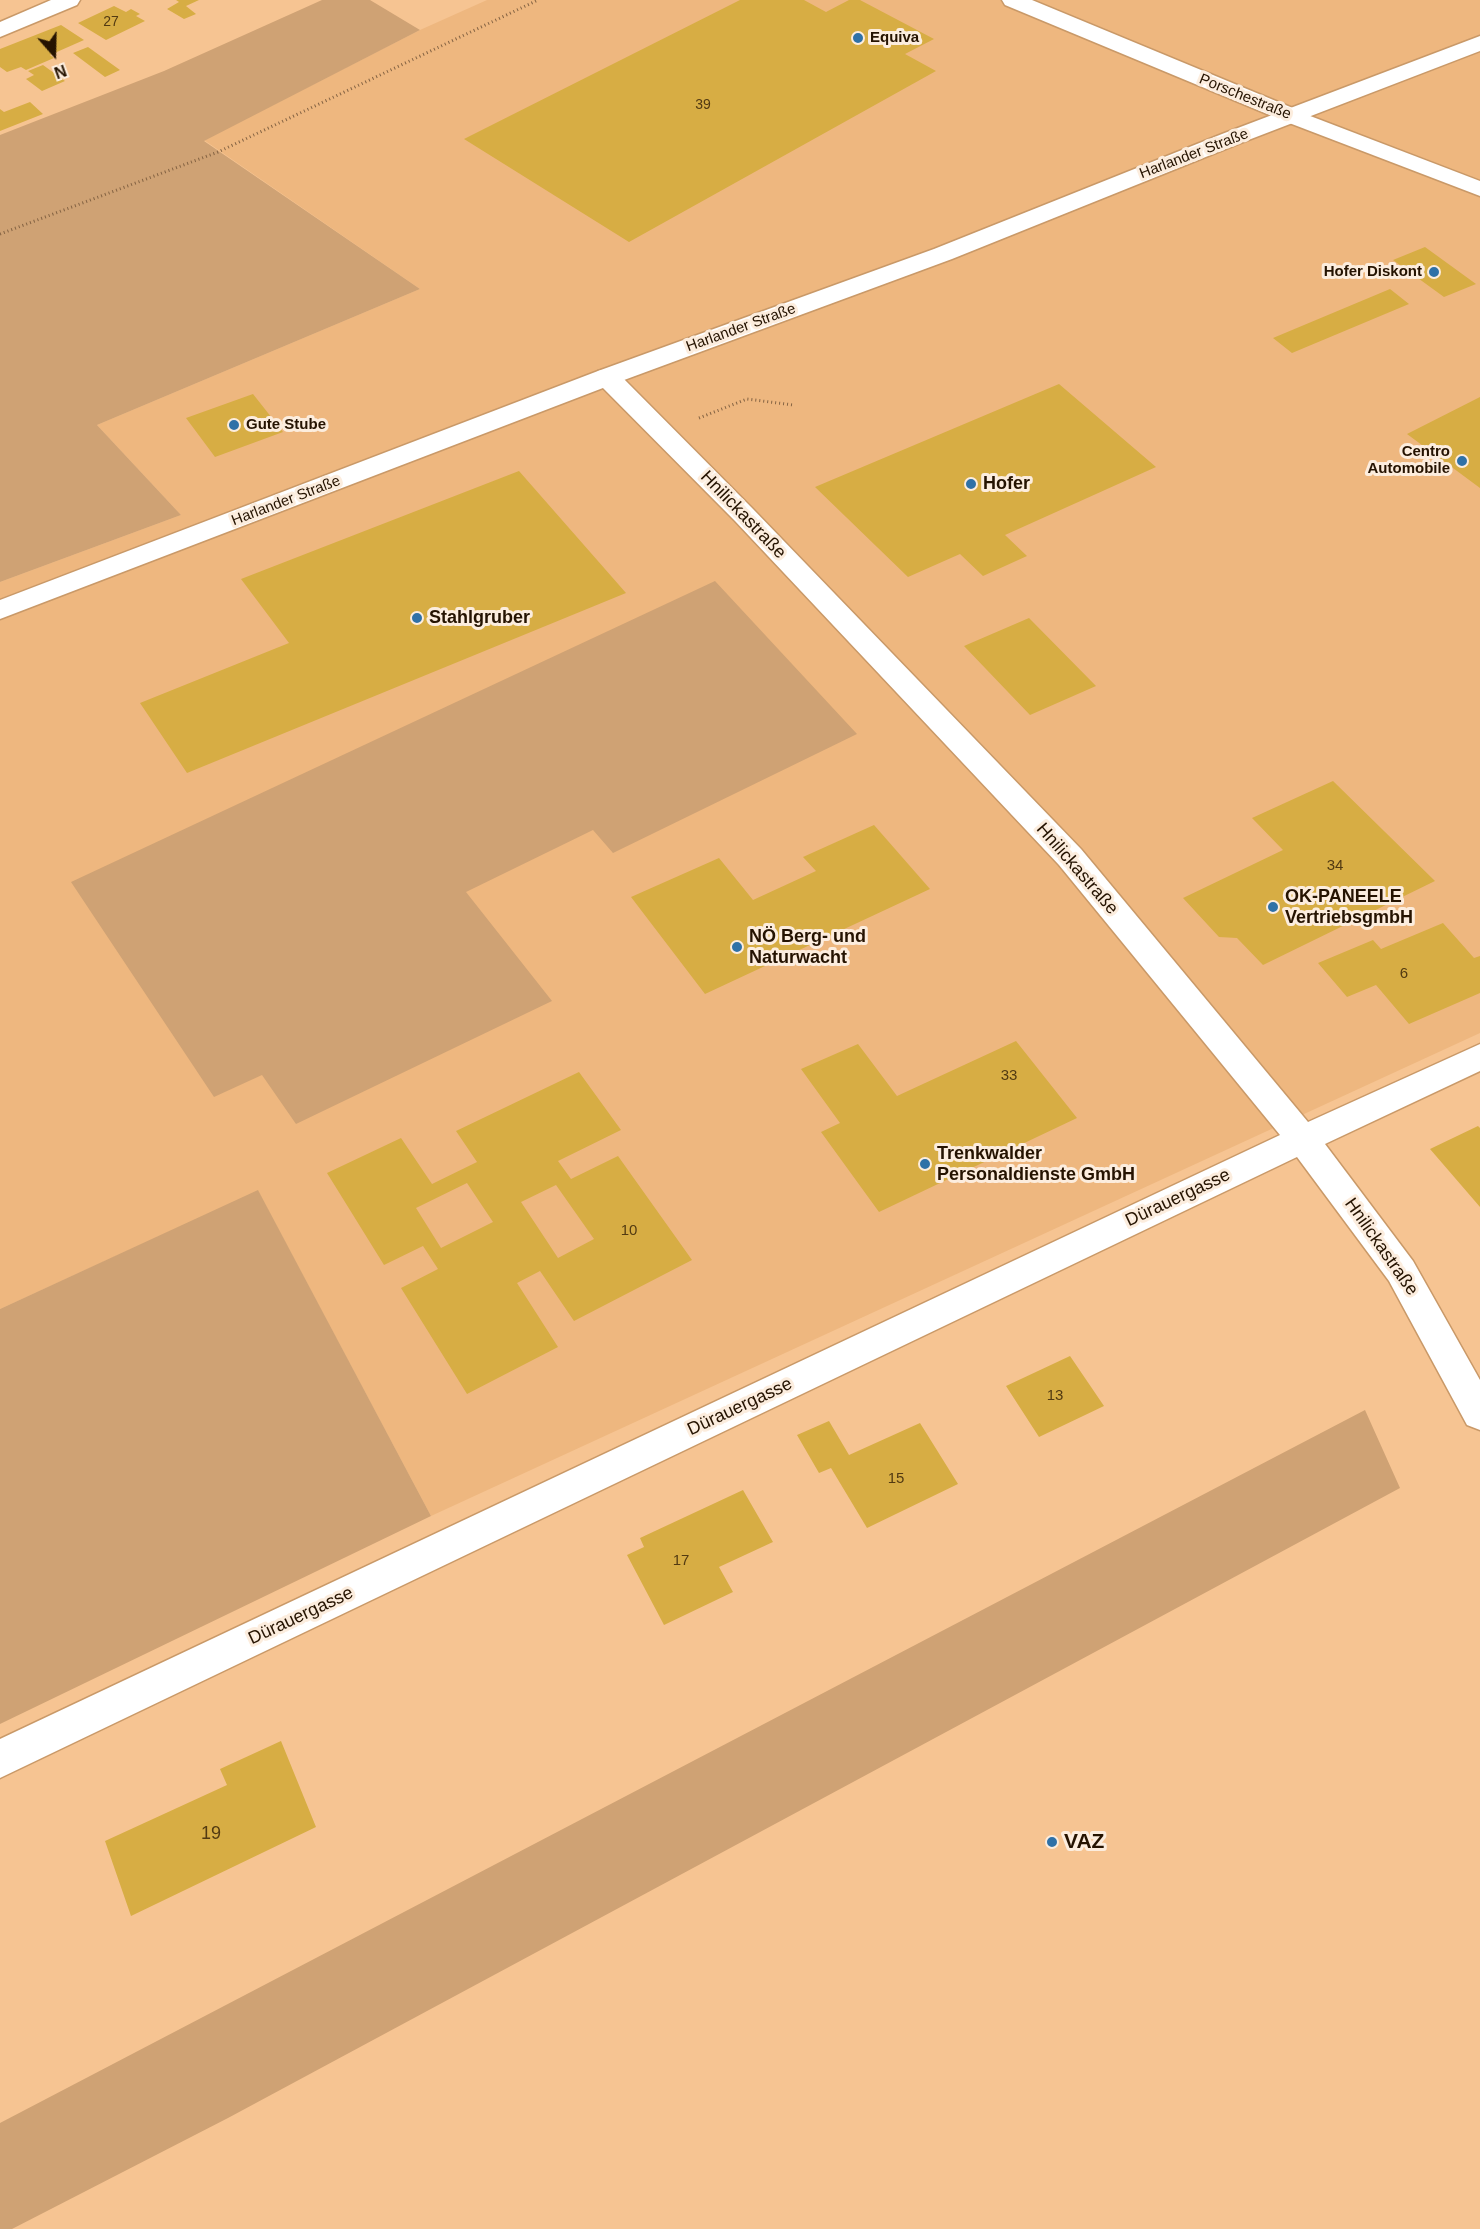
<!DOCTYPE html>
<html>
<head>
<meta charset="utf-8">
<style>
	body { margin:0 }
	#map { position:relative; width:1480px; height:2229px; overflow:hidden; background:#f6c492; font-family:Arial,sans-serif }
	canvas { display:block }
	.north { position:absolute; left:24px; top:24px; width:60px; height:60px; -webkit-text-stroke:4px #fcedde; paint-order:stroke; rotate:160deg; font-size:16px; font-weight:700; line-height:24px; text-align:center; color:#251301 }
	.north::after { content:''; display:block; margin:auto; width:21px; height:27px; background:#251301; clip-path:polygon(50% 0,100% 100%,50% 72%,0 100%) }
</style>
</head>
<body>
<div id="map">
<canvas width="1480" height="2229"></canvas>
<div class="north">N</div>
</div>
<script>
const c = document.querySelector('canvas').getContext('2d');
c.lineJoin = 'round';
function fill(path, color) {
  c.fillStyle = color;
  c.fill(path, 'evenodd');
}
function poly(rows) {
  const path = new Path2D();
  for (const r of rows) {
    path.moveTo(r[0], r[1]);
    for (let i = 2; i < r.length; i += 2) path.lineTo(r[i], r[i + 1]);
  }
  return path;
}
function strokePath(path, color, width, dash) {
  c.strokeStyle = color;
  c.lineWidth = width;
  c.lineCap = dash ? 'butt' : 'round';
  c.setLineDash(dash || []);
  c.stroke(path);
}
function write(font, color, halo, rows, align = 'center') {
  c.font = font + ' Arial,sans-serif';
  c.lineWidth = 6;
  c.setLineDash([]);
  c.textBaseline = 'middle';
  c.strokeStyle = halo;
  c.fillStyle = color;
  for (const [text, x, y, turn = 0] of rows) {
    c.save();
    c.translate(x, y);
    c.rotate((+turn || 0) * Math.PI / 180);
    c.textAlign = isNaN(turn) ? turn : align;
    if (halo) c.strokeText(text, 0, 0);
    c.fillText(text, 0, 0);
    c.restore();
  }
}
const built = poly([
	[487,0,1480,0,1480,1033,431,1516,258,1191,0,1309,0,582,181,515,97,425,420,289,204,140,420,30]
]);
const green = poly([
	[322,0,370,0,420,30,204,141,420,289,97,425,181,515,0,582,0,135,164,71],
	[715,581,857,734,613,853,593,830,466,892,552,1001,296,1124,262,1075,214,1097,71,882],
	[258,1190,431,1516,0,1724,0,1309],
	[1365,1410,1400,1488,228,2118,12,2229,0,2229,0,2123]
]);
const building = poly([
	[176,0,199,0,186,6,196,14,184,19,167,9,179,2],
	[740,0,804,0,826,12,849,0,860,0,934,39,905,54,936,71,629,242,464,139],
	[114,6,126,12,131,9,140,14,136,16,145,21,106,40,78,23],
	[61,25,84,40,50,55,54,58,26,70,21,67,7,72,0,67,0,49],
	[88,47,120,70,105,77,73,53],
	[43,65,65,81,42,91,26,79,34,75,28,71],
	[30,102,43,114,0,131,0,109,4,112],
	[1425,247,1476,284,1444,297,1393,260],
	[1390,289,1409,304,1292,353,1273,338],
	[1059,384,1156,467,1005,535,1027,556,983,576,960,554,908,577,815,487],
	[253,394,283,432,215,457,186,418],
	[1480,397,1480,488,1407,434],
	[519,471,626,593,187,773,140,703,289,643,241,579],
	[1029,618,1096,686,1030,715,964,646],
	[1333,781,1435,881,1263,965,1237,938,1219,937,1183,898,1283,850,1252,818],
	[874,825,930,889,705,994,631,897,719,858,753,900,816,871,803,857],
	[1443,923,1474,958,1480,956,1480,993,1409,1024,1376,985,1347,997,1318,963,1373,940,1381,949],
	[1016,1041,1077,1118,879,1212,821,1132,840,1123,801,1069,858,1044,897,1096],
	[579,1072,621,1130,558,1161,571,1179,618,1156,692,1260,574,1321,540,1271,517,1283,558,1347,467,1394,401,1288,438,1269,423,1246,384,1265,327,1173,401,1138,432,1184,477,1162,456,1131],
	[467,1183,493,1222,441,1248,416,1208],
	[556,1185,594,1239,558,1258,521,1202],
	[1478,1126,1480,1128,1480,1207,1430,1149],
	[1070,1356,1104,1406,1039,1437,1006,1386],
	[829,1421,849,1455,920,1423,958,1484,867,1528,831,1468,819,1473,797,1435],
	[743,1490,773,1542,719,1567,733,1592,664,1625,627,1555,644,1547,640,1538],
	[281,1741,316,1827,131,1916,105,1841,227,1785,220,1769]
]);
const path = poly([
	[0,234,218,152,538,0],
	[699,418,747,399,793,405]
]);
const minor = poly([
	[51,0,80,0,77,5,0,37,0,22,51,0],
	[1002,0,1032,0,1300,111,1303,116,1300,121,1292,123,1284,121,1005,5,1002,0],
	[607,369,616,371,753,509,1081,849,1308,1122,1480,1044,1480,1071,1325,1144,1413,1261,1480,1380,1480,1430,1467,1425,1389,1281,1297,1157,0,1778,0,1739,1280,1135,1059,865,735,521,598,383,594,377,598,371,607,369]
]);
const tertiary = poly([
	[1292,109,1480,181,1480,196,1284,121,1281,116,1284,111,1292,109]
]);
const secondary = poly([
	[1480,36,1480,51,1238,144,952,259,616,383,0,619,0,600,598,371,934,249,1222,134,1480,36]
]);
const markers = [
	[858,38,6,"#2f71a7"],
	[1434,272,6,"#2f71a7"],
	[234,425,6,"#2f71a7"],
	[1462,461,6,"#2f71a7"],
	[971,484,6,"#2f71a7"],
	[417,618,6,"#2f71a7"],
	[1273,907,6,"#2f71a7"],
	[737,947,6,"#2f71a7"],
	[925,1164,6,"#2f71a7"],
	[1052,1842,6,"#2f71a7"]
];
const farNumbernames = [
	["27",111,22],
	["39",703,105]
];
const farPoinames = [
	["Equiva",870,38],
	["Hofer Diskont",1422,272,"right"],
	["Gute Stube",246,425],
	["Centro",1450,452,"right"],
	["Automobile",1450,469,"right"]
];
const farStreetnames = [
	["Porschestraße",1245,97,22],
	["Harlander Straße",1194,154,-21],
	["Harlander Straße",741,328,-20],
	["Harlander Straße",286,501,-21]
];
const numberNames = [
	["34",1335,866],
	["6",1404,974],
	["33",1009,1076],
	["10",629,1231],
	["13",1055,1396],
	["15",896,1479],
	["17",681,1561]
];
const poiNames = [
	["Hofer",983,484],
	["Stahlgruber",429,618],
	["OK-PANEELE",1285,897],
	["VertriebsgmbH",1285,918],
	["NÖ Berg- und",749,937],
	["Naturwacht",749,958],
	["Trenkwalder",937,1154],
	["Personaldienste GmbH",937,1175]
];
const streetNames = [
	["Hnilickastraße",743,515,46],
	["Hnilickastraße",1077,869,49],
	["Dürauergasse",1178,1198,-25],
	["Hnilickastraße",1381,1247,55],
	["Dürauergasse",740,1407,-25],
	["Dürauergasse",301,1616,-25]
];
const nearNumbernames = [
	["19",211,1834]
];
const nearPoinames = [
	["VAZ",1064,1842]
];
fill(built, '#eeb77f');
fill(green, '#cfa274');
fill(building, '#d7ad44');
strokePath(minor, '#c99968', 3);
strokePath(tertiary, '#c99968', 3);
strokePath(secondary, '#c99968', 3);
strokePath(path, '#846343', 3, [1, 3]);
fill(minor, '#fff');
fill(tertiary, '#fff');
fill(secondary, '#fff');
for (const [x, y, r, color] of markers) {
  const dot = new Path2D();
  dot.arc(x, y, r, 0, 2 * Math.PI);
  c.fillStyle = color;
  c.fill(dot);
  strokePath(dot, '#fcedde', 2);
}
write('14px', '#523a12', null, farNumbernames);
write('bold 15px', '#251301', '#fcedde', farPoinames, 'left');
write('15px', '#251301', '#fcedde', farStreetnames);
write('15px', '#523a12', null, numberNames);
write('bold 18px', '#251301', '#fcedde', poiNames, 'left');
write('18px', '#251301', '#fcedde', streetNames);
write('18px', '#523a12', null, nearNumbernames);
write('bold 21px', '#251301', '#fcedde', nearPoinames, 'left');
</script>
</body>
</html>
